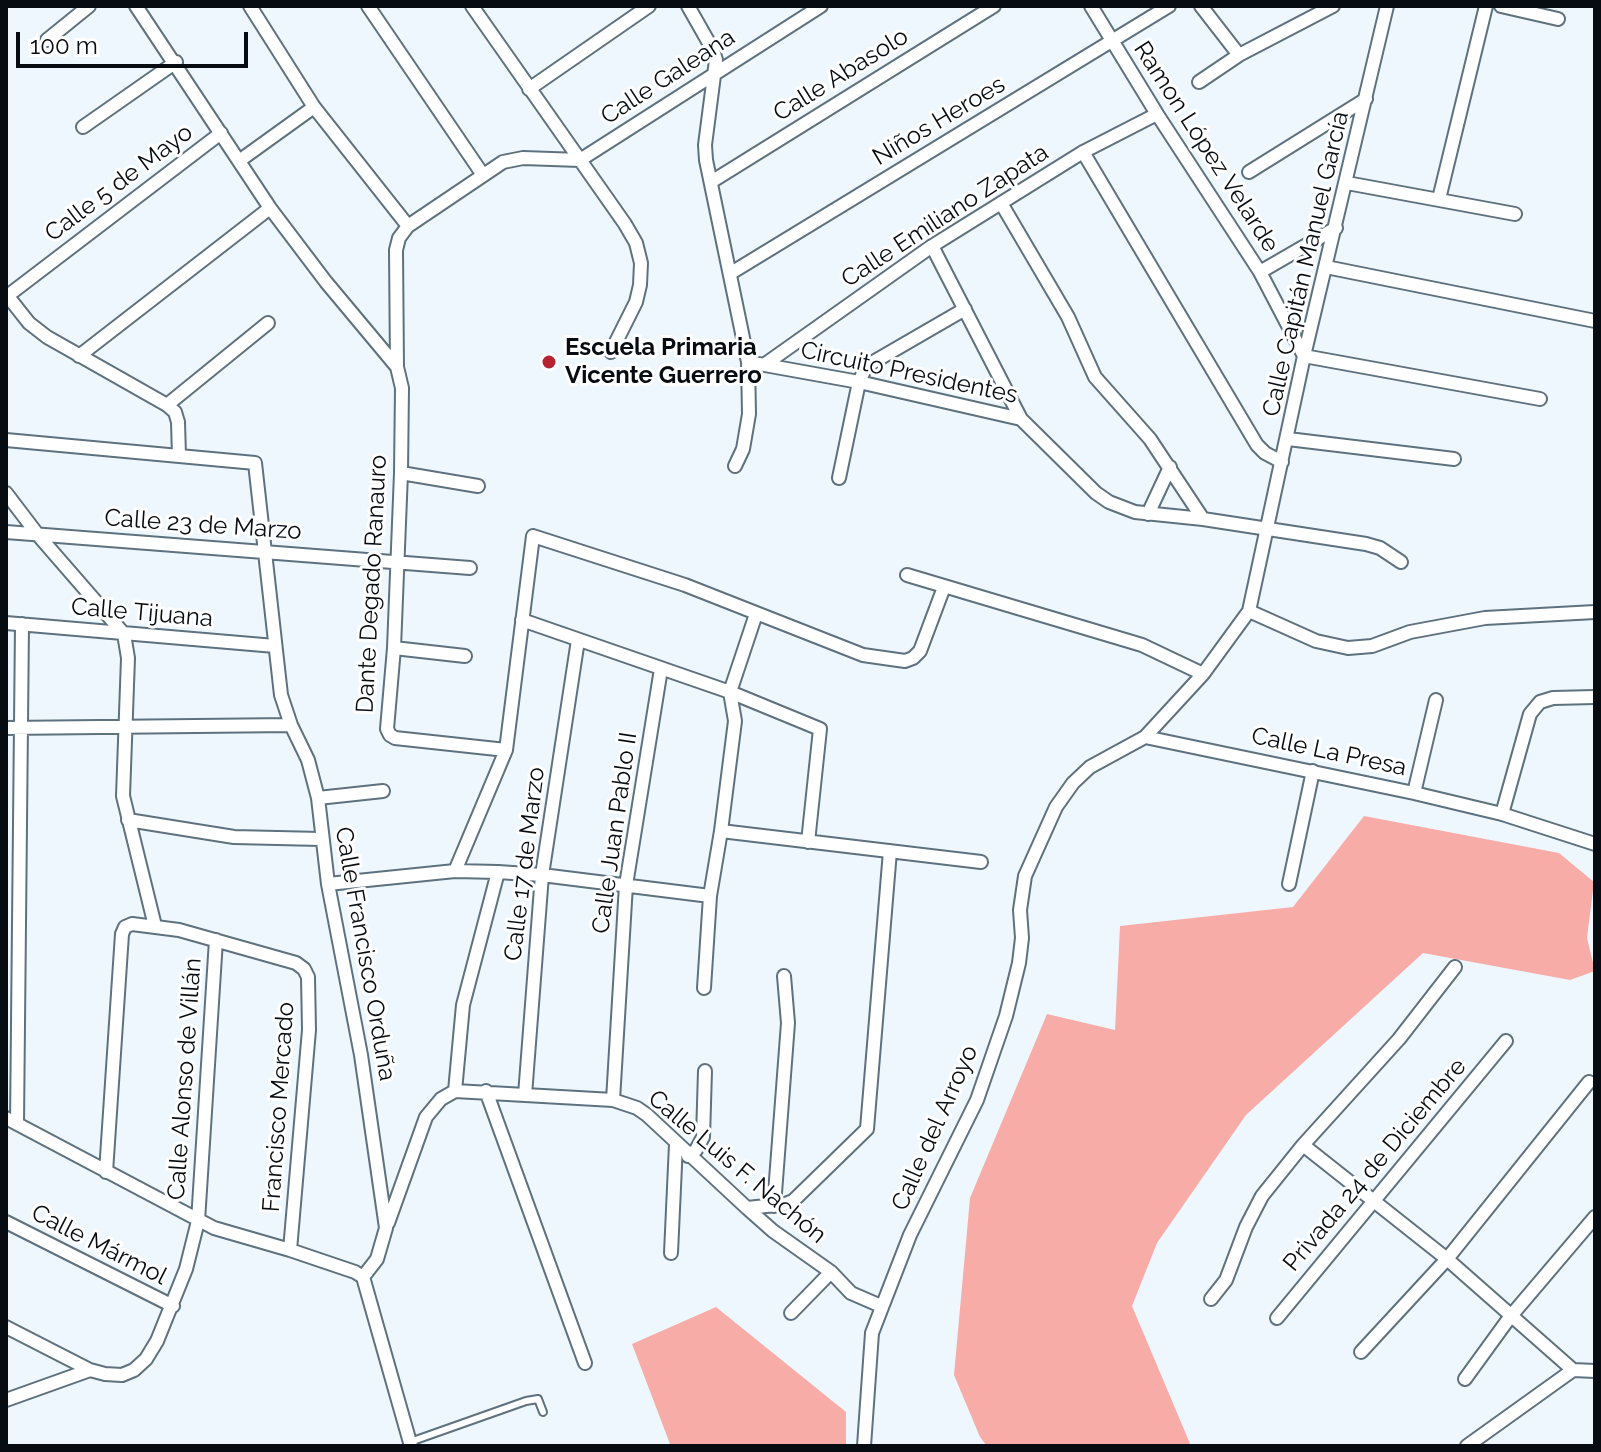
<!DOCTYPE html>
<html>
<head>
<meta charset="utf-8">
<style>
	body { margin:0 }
	#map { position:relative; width:1601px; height:1452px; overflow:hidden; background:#eff7fe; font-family:Raleway,sans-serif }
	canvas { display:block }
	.frame { position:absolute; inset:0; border:8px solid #060c11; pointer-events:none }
	.scale { position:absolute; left:16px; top:32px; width:232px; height:36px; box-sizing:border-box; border:4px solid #060c11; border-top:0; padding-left:10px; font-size:24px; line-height:28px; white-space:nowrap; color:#060c11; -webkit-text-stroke:6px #fff; paint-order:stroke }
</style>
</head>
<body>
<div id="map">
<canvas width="1601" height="1452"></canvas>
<div class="frame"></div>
<div class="scale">100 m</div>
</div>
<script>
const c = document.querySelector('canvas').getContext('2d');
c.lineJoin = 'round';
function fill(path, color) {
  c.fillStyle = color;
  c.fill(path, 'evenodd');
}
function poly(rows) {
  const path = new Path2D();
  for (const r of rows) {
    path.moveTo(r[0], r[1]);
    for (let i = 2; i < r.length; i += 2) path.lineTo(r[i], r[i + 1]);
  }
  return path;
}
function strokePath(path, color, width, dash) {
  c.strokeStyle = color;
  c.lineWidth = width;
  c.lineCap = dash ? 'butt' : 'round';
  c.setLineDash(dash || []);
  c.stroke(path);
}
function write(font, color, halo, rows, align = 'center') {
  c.font = font + ' Raleway,sans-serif';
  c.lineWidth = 6;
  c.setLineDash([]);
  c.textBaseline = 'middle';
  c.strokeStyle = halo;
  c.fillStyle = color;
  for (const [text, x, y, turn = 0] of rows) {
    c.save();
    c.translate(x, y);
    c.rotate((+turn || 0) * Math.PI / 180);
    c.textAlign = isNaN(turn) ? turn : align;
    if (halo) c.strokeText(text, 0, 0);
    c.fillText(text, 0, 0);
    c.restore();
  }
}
const green = poly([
	[1364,816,1559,853,1594,882,1587,938,1595,971,1570,980,1423,953,1246,1115,1157,1243,1132,1306,1191,1446,987,1446,980,1437,954,1375,970,1198,1047,1014,1115,1030,1120,926,1293,907],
	[716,1307,846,1412,846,1446,664,1446,670,1444,632,1344]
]);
const service = poly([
	[410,1442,526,1401,538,1399,543,1412]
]);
const minor = poly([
	[136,6,270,208,326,282,397,367],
	[250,6,314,107,408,226],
	[368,6,483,175],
	[472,6,625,224,636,243,641,263,640,285,636,302,611,352],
	[688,6,713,50,716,60,705,145,706,160,748,362,749,414,743,449,735,466],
	[1091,6,1157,114,1260,272,1304,356,1540,399],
	[1201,6,1239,55],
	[1501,6,1558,19],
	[47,40,89,6],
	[1199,82,1239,55,1333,6],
	[529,89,649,6],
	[83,127,176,62],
	[1083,152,1257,445,1265,453,1282,462],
	[580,160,821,6],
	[239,161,314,107],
	[1249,172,1366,99],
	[711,182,994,6],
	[1347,183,1515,214],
	[1439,199,1486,6],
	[1001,203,1068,317,1095,377,1150,439,1203,519],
	[932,246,1021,419],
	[1326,267,1595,321],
	[1260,272,1336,228],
	[731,273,1169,6],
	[6,294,29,323,47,337,167,405,175,412,178,422,179,456],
	[6,297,221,133],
	[79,356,270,208],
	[748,362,859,382,1021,419,1096,493,1109,502,1135,512,1203,519,1366,544,1380,548,1401,562],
	[764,365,932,246,1083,152,1157,114],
	[167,405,268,323],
	[1288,439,1454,459],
	[6,440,255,463,281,695,291,725,308,760,318,798,328,884,361,1055,386,1228,377,1259,363,1277],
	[401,473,478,486],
	[839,478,859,382,864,371,870,364,965,309],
	[6,493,38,535,124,634,128,658,123,796,155,926],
	[1148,514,1170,467],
	[6,532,470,568],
	[907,575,1142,645,1203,674],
	[1249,611,1316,641,1348,648,1372,646,1410,632,1485,618,1595,612],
	[522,620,730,692,820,729,808,842],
	[6,623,275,646],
	[394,648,465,656],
	[6,728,291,725],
	[1145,737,1414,793,1502,814,1595,844],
	[506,750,395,738,390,735,387,729,394,648,401,473,402,388,397,367,396,250,399,238,408,226,503,162,523,158,580,160],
	[1414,793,1436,700],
	[318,798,383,791],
	[1502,814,1530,714,1540,702,1553,698,1595,697],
	[128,820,234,837,321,839],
	[721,831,981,862],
	[455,871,506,750,533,536,685,585,863,655,905,661,913,658,920,651,944,587],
	[328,884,455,871,498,872,542,875,710,896],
	[1289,884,1313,771],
	[704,988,710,896,721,831,735,721,730,692,756,614],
	[455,1091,463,1005,498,872],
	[486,1091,585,1363],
	[525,1095,542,875,578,640],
	[613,1100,626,885,661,669],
	[6,1118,214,1228,290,1250,355,1272,363,1277],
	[17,1124,22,624],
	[1303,1145,1447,1259,1573,1370],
	[688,1156,696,1150,703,1137,705,1071],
	[106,1172,122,934,125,927,132,924,179,930,296,963,304,969,308,977,309,1030,290,1250],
	[774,1206,788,1023,784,976],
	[747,1208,785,1204,793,1201,867,1129,890,851],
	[6,1222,173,1306],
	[388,1223,426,1117,441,1099,455,1091,613,1100,637,1108,647,1115,747,1208,773,1231,831,1272,851,1293,881,1306],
	[671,1253,676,1144],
	[363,1277,411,1446],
	[1211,1299,1226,1280,1246,1227,1262,1196,1303,1145,1399,1039,1455,967],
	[791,1313,831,1272],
	[1277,1318,1506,1041],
	[6,1327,90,1370,105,1374,122,1375,134,1370,146,1359,157,1341,186,1269,198,1221,216,940],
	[1361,1352,1447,1259,1589,1082],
	[1465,1379,1510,1317,1595,1217],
	[6,1400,90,1370],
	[864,1446,872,1333,910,1235,977,1100,1006,1016,1019,963,1022,938,1020,910,1025,876,1056,807,1073,783,1090,767,1145,737,1203,674,1249,611,1304,356,1387,6],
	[1467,1446,1573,1370,1595,1371]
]);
const markers = [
	[549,362,8,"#b52430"]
];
const streetNames = [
	["Calle Abasolo",841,75,-32],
	["Calle Galeana",668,77,-33],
	["Niños Heroes",939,121,-31],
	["Ramon López Velarde",1206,147,57],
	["Calle 5 de Mayo",119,183,-37],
	["Calle Emiliano Zapata",945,216,-33],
	["Calle Capitán Manuel García",1306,264,-77],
	["Circuito Presidentes",909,373,12],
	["Calle 23 de Marzo",203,525,4],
	["Dante Degado Ranauro",372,584,-87],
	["Calle Tijuana",142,613,5],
	["Calle La Presa",1329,752,12],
	["Calle Juan Pablo II",615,833,-82],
	["Calle 17 de Marzo",525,864,-83],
	["Calle Francisco Orduña",365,954,80],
	["Calle Alonso de Villán",185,1079,-86],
	["Francisco Mercado",279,1107,-86],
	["Calle del Arroyo",935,1128,-66],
	["Privada 24 de Diciembre",1375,1165,-50],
	["Calle Luis F. Nachón",737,1167,40],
	["Calle Mármol",99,1245,27]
];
const poiNames = [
	["Escuela Primaria",565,348],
	["Vicente Guerrero",565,376]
];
fill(green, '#f8aca8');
strokePath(service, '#5e717e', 10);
strokePath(minor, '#5e717e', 16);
strokePath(service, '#fff', 6);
strokePath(minor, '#fff', 12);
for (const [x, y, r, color] of markers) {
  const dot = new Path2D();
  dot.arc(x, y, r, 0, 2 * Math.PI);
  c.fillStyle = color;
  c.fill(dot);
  strokePath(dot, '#fff', 3);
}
write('24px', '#060c11', '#fff', streetNames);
write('bold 24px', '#060c11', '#fff', poiNames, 'left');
</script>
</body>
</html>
